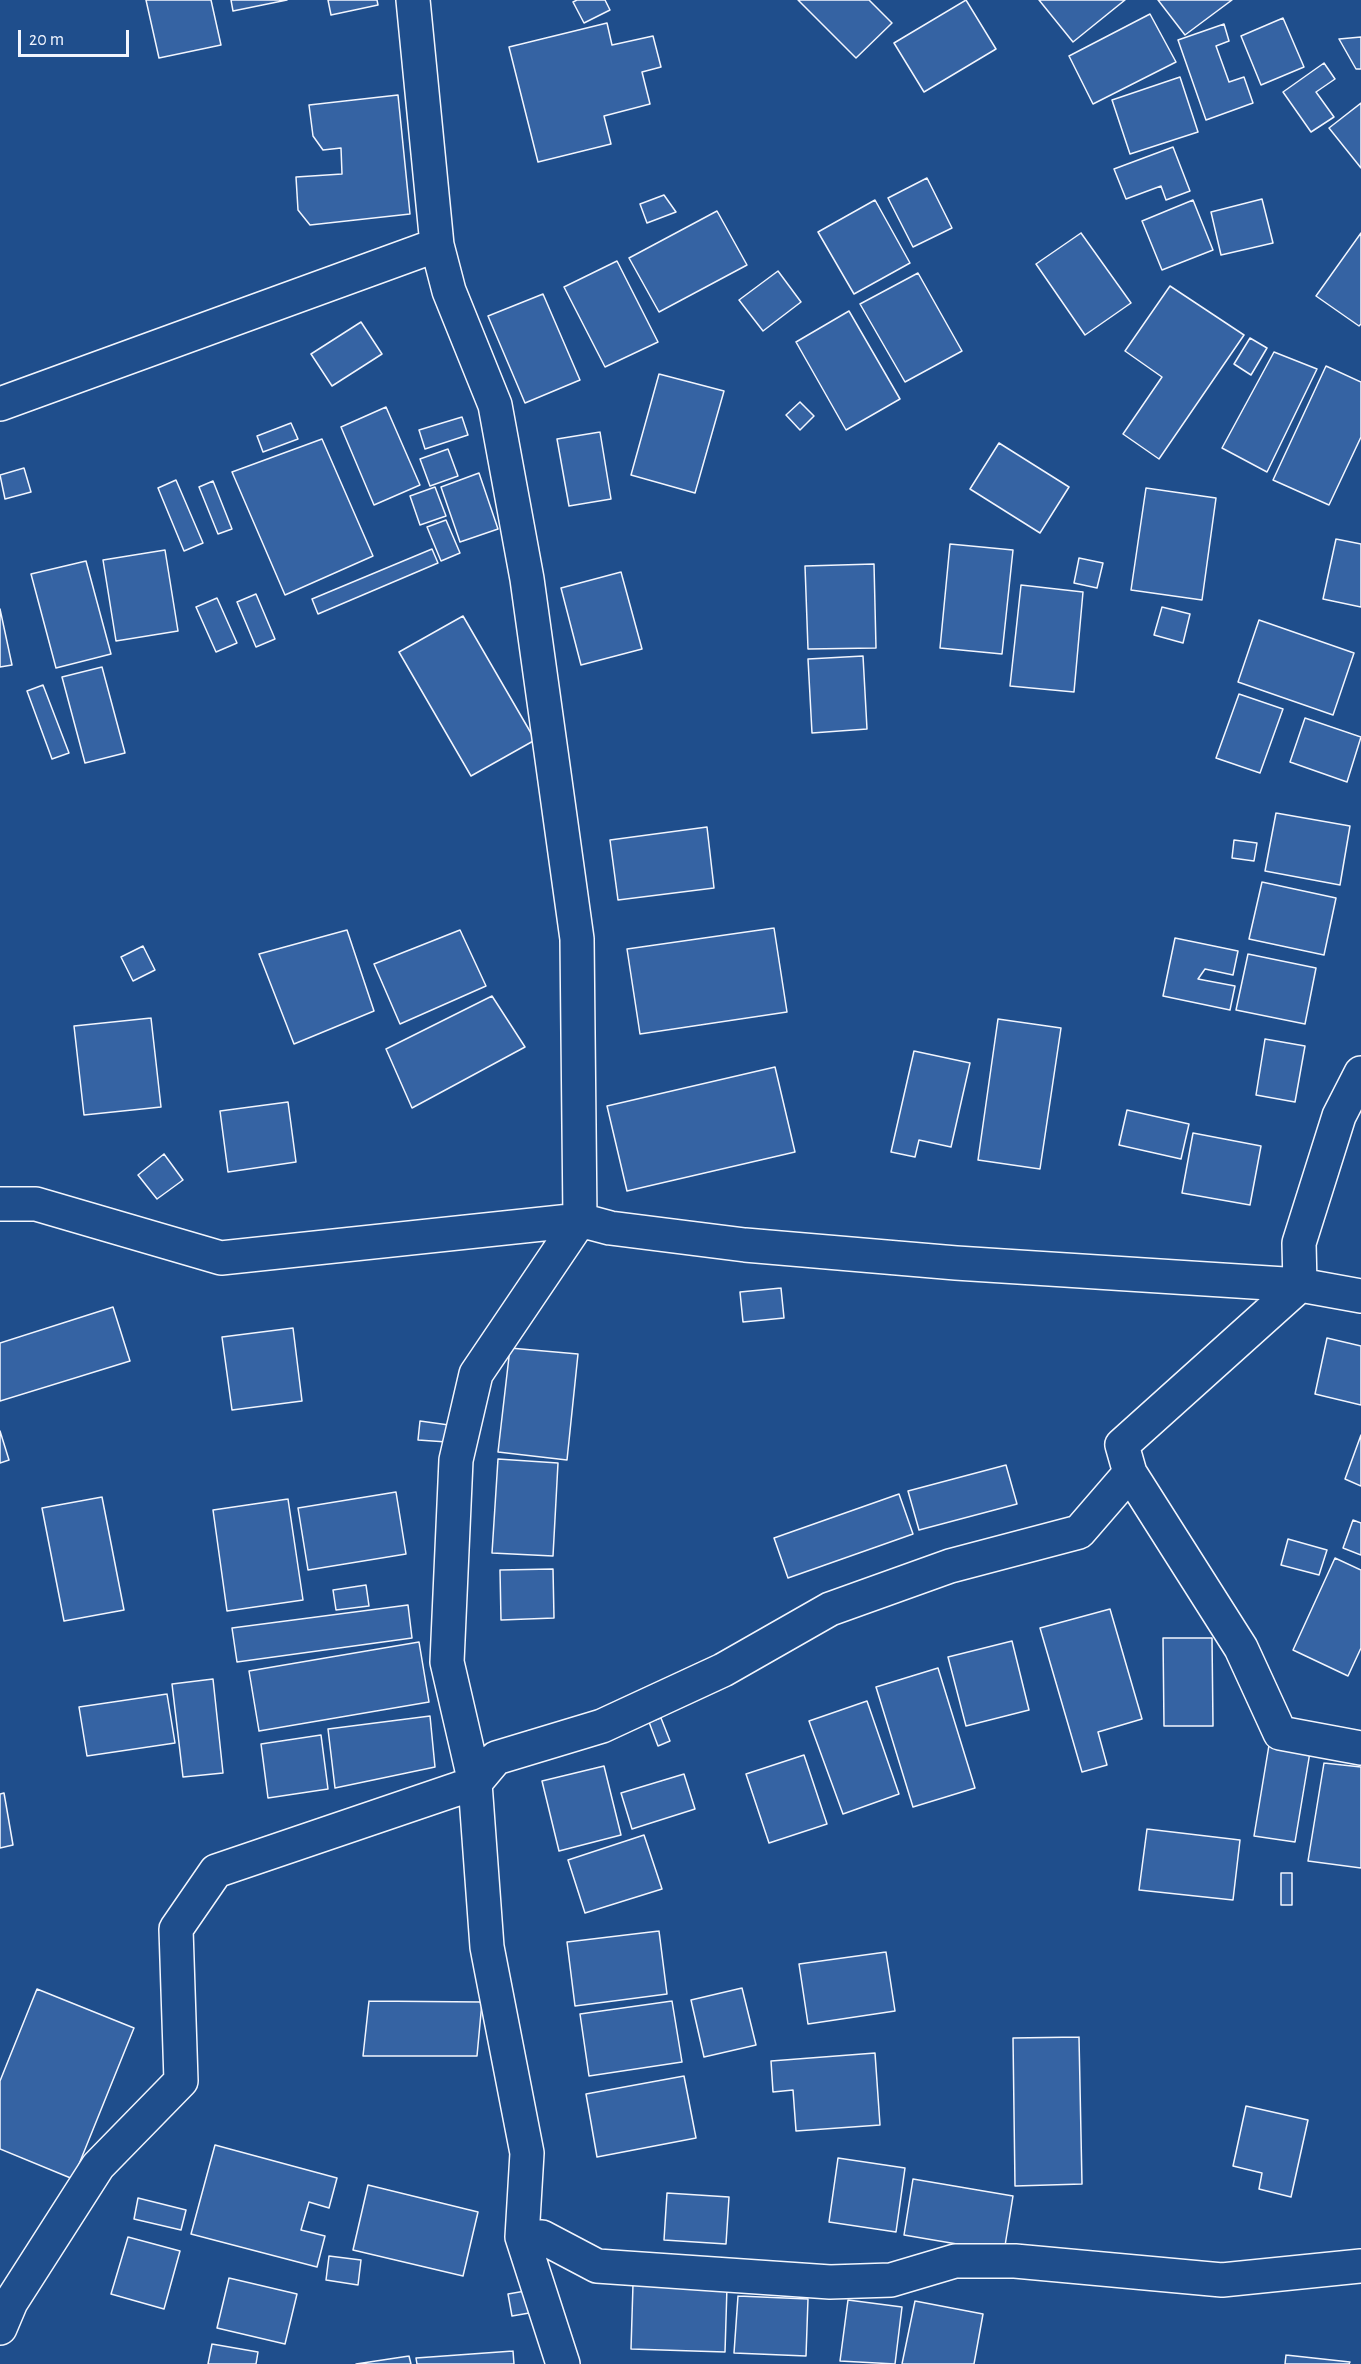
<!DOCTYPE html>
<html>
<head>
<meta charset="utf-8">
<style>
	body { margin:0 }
	#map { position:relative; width:1361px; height:2364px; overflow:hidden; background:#1f4e8c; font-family:"Alegreya Sans",sans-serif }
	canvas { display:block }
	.scale { position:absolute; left:18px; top:30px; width:111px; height:27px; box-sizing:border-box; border:3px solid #f2f6ff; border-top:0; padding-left:8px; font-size:18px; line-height:21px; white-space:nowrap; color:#f2f6ff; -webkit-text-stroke:4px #1f4e8c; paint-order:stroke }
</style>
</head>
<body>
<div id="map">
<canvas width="1361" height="2364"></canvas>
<div class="scale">20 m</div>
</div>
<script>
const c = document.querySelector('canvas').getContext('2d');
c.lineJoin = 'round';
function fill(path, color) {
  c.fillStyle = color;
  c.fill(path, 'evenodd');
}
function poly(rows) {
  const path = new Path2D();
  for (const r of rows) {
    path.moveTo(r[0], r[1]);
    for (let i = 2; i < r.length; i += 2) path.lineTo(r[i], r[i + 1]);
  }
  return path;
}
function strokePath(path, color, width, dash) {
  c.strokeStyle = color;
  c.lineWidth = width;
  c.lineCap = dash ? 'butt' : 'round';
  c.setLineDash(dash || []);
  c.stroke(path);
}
const building = poly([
	[146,0,211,0,221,45,159,58,146,0],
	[231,0,287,0,233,11,231,0],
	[328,0,377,0,378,5,331,15,328,0],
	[577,0,605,0,610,10,584,23,573,2,577,0],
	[798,0,869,0,892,23,856,58,798,0],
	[966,0,996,49,924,92,894,43,966,0],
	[1039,0,1125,0,1073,42,1039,0],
	[1158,0,1232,0,1185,35,1158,0],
	[1150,14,1176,62,1093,104,1069,56,1150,14],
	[1283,18,1304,67,1261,85,1241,36,1283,18],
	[607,23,612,45,653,36,661,67,642,72,650,104,604,116,611,144,538,162,509,47,607,23],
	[1224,24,1229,41,1216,46,1229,82,1244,77,1253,103,1206,120,1178,40,1224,24],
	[1361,37,1361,69,1356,69,1339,39,1361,37],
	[1324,63,1335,79,1316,92,1334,117,1311,132,1283,92,1324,63],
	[1180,77,1198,132,1130,154,1112,100,1180,77],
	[398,95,410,214,310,225,298,210,296,177,342,174,341,148,323,150,313,136,309,105,398,95],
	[1361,103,1361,168,1329,128,1361,103],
	[1173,147,1190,191,1166,200,1161,186,1126,199,1114,169,1173,147],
	[927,178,952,228,913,247,888,198,927,178],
	[664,195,676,212,647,223,640,204,664,195],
	[1262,199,1273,243,1221,255,1211,212,1262,199],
	[875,200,910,263,854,294,818,232,875,200],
	[1193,200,1213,250,1162,270,1142,221,1193,200],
	[717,211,747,265,659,312,629,258,717,211],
	[1081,233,1131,303,1085,335,1036,264,1081,233],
	[1361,233,1361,324,1359,326,1316,296,1361,233],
	[617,261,658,342,605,367,564,287,617,261],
	[778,271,801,302,763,331,739,300,778,271],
	[918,273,962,351,905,382,860,304,918,273],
	[1170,286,1244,335,1159,459,1123,434,1162,377,1125,351,1170,286],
	[543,294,580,380,525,403,488,316,543,294],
	[849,311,900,399,846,430,796,342,849,311],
	[361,322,382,354,332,386,311,354,361,322],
	[1250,338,1267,348,1251,375,1234,364,1250,338],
	[1274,352,1317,369,1267,472,1222,448,1274,352],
	[1326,366,1361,382,1361,437,1329,505,1273,480,1326,366],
	[659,374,724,391,695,493,631,475,659,374],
	[800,402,814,416,800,430,786,415,800,402],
	[386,407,420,485,374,505,341,427,386,407],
	[462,417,468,435,425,449,419,430,462,417],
	[291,423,298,439,263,452,257,436,291,423],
	[600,432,611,499,569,506,557,439,600,432],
	[322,439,373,556,285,595,232,472,322,439],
	[999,443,1069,487,1040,533,970,489,999,443],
	[448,449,458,476,430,486,420,459,448,449],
	[24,468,31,492,5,499,0,475,24,468],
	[479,473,498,529,460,542,441,487,479,473],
	[176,480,203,543,184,551,158,488,176,480],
	[213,481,232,529,218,534,199,487,213,481],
	[435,487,446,516,420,525,410,496,435,487],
	[1146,488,1216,498,1202,600,1131,590,1146,488],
	[446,520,460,553,441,561,427,527,446,520],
	[1336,539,1361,544,1361,607,1323,599,1336,539],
	[950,544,1013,550,1002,654,940,648,950,544],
	[432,549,438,563,318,614,312,599,432,549],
	[165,550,178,631,116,641,103,560,165,550],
	[1079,558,1103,563,1097,588,1074,583,1079,558],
	[86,561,111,654,56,668,31,574,86,561],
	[874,564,876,648,808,649,805,566,874,564],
	[621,572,642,649,581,665,561,588,621,572],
	[1021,585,1083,592,1074,692,1010,686,1021,585],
	[256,594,275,639,256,647,237,602,256,594],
	[217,598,237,643,216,652,196,607,217,598],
	[1162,607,1190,614,1183,643,1154,635,1162,607],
	[0,609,12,665,0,667,0,609],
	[463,616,535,740,471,776,399,652,463,616],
	[1259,620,1354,653,1333,715,1238,682,1259,620],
	[863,656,867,729,812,733,808,659,863,656],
	[102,667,125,753,85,763,62,677,102,667],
	[43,685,69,753,52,759,27,691,43,685],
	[1239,694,1283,709,1260,773,1216,758,1239,694],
	[1305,718,1361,737,1347,782,1290,762,1305,718],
	[1276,813,1350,826,1340,885,1265,871,1276,813],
	[707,827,714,888,618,900,610,840,707,827],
	[1234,840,1257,843,1254,861,1232,858,1234,840],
	[1262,882,1336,898,1324,955,1249,939,1262,882],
	[774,928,787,1012,640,1034,627,949,774,928],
	[347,930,374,1011,294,1044,259,954,347,930],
	[460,930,486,986,400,1024,374,964,460,930],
	[1175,938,1238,951,1233,975,1205,969,1198,979,1235,986,1230,1010,1163,996,1175,938],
	[143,946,155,970,133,981,121,957,143,946],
	[1248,954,1316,968,1305,1024,1236,1010,1248,954],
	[492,996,525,1047,412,1108,386,1049,492,996],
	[151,1018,161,1107,84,1115,74,1026,151,1018],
	[998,1019,1061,1028,1040,1169,978,1160,998,1019],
	[1265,1039,1305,1046,1295,1102,1256,1095,1265,1039],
	[914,1051,970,1063,951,1147,919,1140,915,1157,891,1152,914,1051],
	[775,1067,795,1152,627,1191,607,1106,775,1067],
	[288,1102,296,1162,228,1172,220,1111,288,1102],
	[1127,1110,1189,1124,1181,1159,1119,1145,1127,1110],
	[1193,1133,1261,1146,1250,1205,1182,1193,1193,1133],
	[164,1154,183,1180,157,1199,138,1175,164,1154],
	[781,1288,784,1318,743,1322,740,1292,781,1288],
	[113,1307,130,1361,0,1401,0,1343,113,1307],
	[293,1328,302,1401,232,1410,222,1337,293,1328],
	[1327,1338,1361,1346,1361,1405,1315,1394,1327,1338],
	[510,1348,578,1354,567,1460,498,1452,510,1348],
	[420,1421,449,1425,447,1442,418,1440,420,1421],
	[0,1431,9,1460,0,1463,0,1431],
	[1361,1435,1361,1486,1345,1479,1361,1435],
	[498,1459,558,1463,553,1556,492,1553,498,1459],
	[1006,1465,1017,1504,919,1530,908,1491,1006,1465],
	[396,1492,406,1554,308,1570,298,1508,396,1492],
	[899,1494,913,1534,788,1578,774,1538,899,1494],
	[102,1497,124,1610,64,1621,42,1508,102,1497],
	[288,1499,303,1600,227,1611,213,1510,288,1499],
	[1353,1520,1361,1523,1361,1555,1343,1548,1353,1520],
	[1288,1539,1327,1550,1319,1575,1281,1565,1288,1539],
	[1335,1558,1361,1570,1361,1648,1348,1676,1293,1650,1335,1558],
	[553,1569,554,1618,501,1620,500,1570,553,1569],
	[366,1585,369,1606,336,1610,333,1590,366,1585],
	[408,1605,412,1638,237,1662,232,1628,408,1605],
	[1110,1609,1142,1719,1098,1732,1107,1765,1082,1772,1040,1628,1110,1609],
	[1163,1638,1212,1638,1213,1726,1164,1726,1163,1638],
	[1012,1641,1029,1710,966,1726,948,1657,1012,1641],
	[419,1642,429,1702,259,1731,249,1671,419,1642],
	[938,1668,975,1788,913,1807,876,1687,938,1668],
	[213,1679,223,1773,183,1777,172,1684,213,1679],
	[167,1694,175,1743,87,1756,79,1707,167,1694],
	[867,1701,899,1794,843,1814,809,1721,867,1701],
	[430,1716,435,1767,335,1788,328,1729,430,1716],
	[661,1718,670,1741,658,1746,649,1722,661,1718],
	[321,1735,328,1789,268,1798,261,1744,321,1735],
	[1270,1739,1311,1746,1295,1842,1254,1836,1270,1739],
	[804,1755,827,1824,769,1843,746,1774,804,1755],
	[1324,1763,1361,1767,1361,1868,1308,1861,1324,1763],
	[604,1766,621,1835,559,1851,542,1781,604,1766],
	[684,1774,695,1809,632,1829,621,1793,684,1774],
	[4,1793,13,1845,0,1848,0,1794,4,1793],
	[1147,1829,1240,1840,1233,1900,1139,1890,1147,1829],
	[644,1835,662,1889,585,1913,568,1860,644,1835],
	[1281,1873,1292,1873,1292,1905,1281,1905,1281,1873],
	[659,1931,667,1994,575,2006,567,1942,659,1931],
	[886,1952,895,2011,808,2024,799,1964,886,1952],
	[742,1988,756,2045,704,2057,691,2000,742,1988],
	[37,1989,134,2028,73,2179,0,2149,0,2081,37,1989],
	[369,2001,482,2002,477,2056,363,2056,369,2001],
	[672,2001,682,2062,589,2076,580,2014,672,2001],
	[1079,2037,1082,2184,1015,2186,1013,2038,1079,2037],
	[875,2053,880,2125,796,2131,793,2090,773,2092,771,2061,875,2053],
	[684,2076,696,2138,597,2157,586,2094,684,2076],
	[1246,2106,1308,2120,1291,2197,1259,2189,1262,2173,1233,2166,1246,2106],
	[215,2145,337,2178,329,2208,309,2202,301,2230,325,2236,317,2267,191,2234,215,2145],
	[838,2158,905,2168,896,2232,829,2222,838,2158],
	[913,2179,1013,2196,1004,2252,904,2235,913,2179],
	[368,2185,478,2212,463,2276,353,2250,368,2185],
	[667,2193,729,2197,726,2244,664,2240,667,2193],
	[138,2198,186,2210,181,2230,134,2219,138,2198],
	[128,2237,180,2251,164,2309,111,2294,128,2237],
	[329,2256,361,2260,358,2285,326,2280,329,2256],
	[229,2278,297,2294,285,2344,217,2328,229,2278],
	[633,2284,727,2287,725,2352,631,2349,633,2284],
	[531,2290,535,2312,512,2316,508,2294,531,2290],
	[738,2296,808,2299,806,2356,734,2353,738,2296],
	[848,2300,902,2307,895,2364,840,2361,848,2300],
	[915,2301,983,2314,974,2364,902,2364,915,2301],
	[212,2344,258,2352,256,2364,208,2364,212,2344],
	[513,2351,514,2364,417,2364,416,2358,513,2351],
	[1286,2355,1350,2362,1349,2364,1285,2364,1286,2355],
	[409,2356,411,2364,356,2364,409,2356]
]);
const minor = poly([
	[413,0,437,245,449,291,495,405,527,579,577,939,580,1220,476,1374,456,1460,447,1662,475,1783,487,1947,527,2153,522,2237,563,2364],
	[0,404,437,245],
	[0,1204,36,1204,221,1258,580,1220,610,1228,745,1245,956,1263,1300,1285,1361,1296],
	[1130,1473,1241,1648,1280,1733,1361,1748],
	[522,2237,542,2237,597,2266,830,2282,891,2280,955,2261,1015,2261,1222,2280,1361,2266],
	[0,2328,11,2302,98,2166,181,2081,176,1929,216,1871,475,1783,496,1758,602,1726,723,1670,830,1609,950,1566,1079,1532,1130,1473,1122,1445,1300,1285,1299,1243,1339,1116,1361,1073]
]);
fill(building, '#3563a3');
strokePath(building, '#f2f6ff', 1.5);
strokePath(minor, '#f2f6ff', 36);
strokePath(minor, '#1f4e8c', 33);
</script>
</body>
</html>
